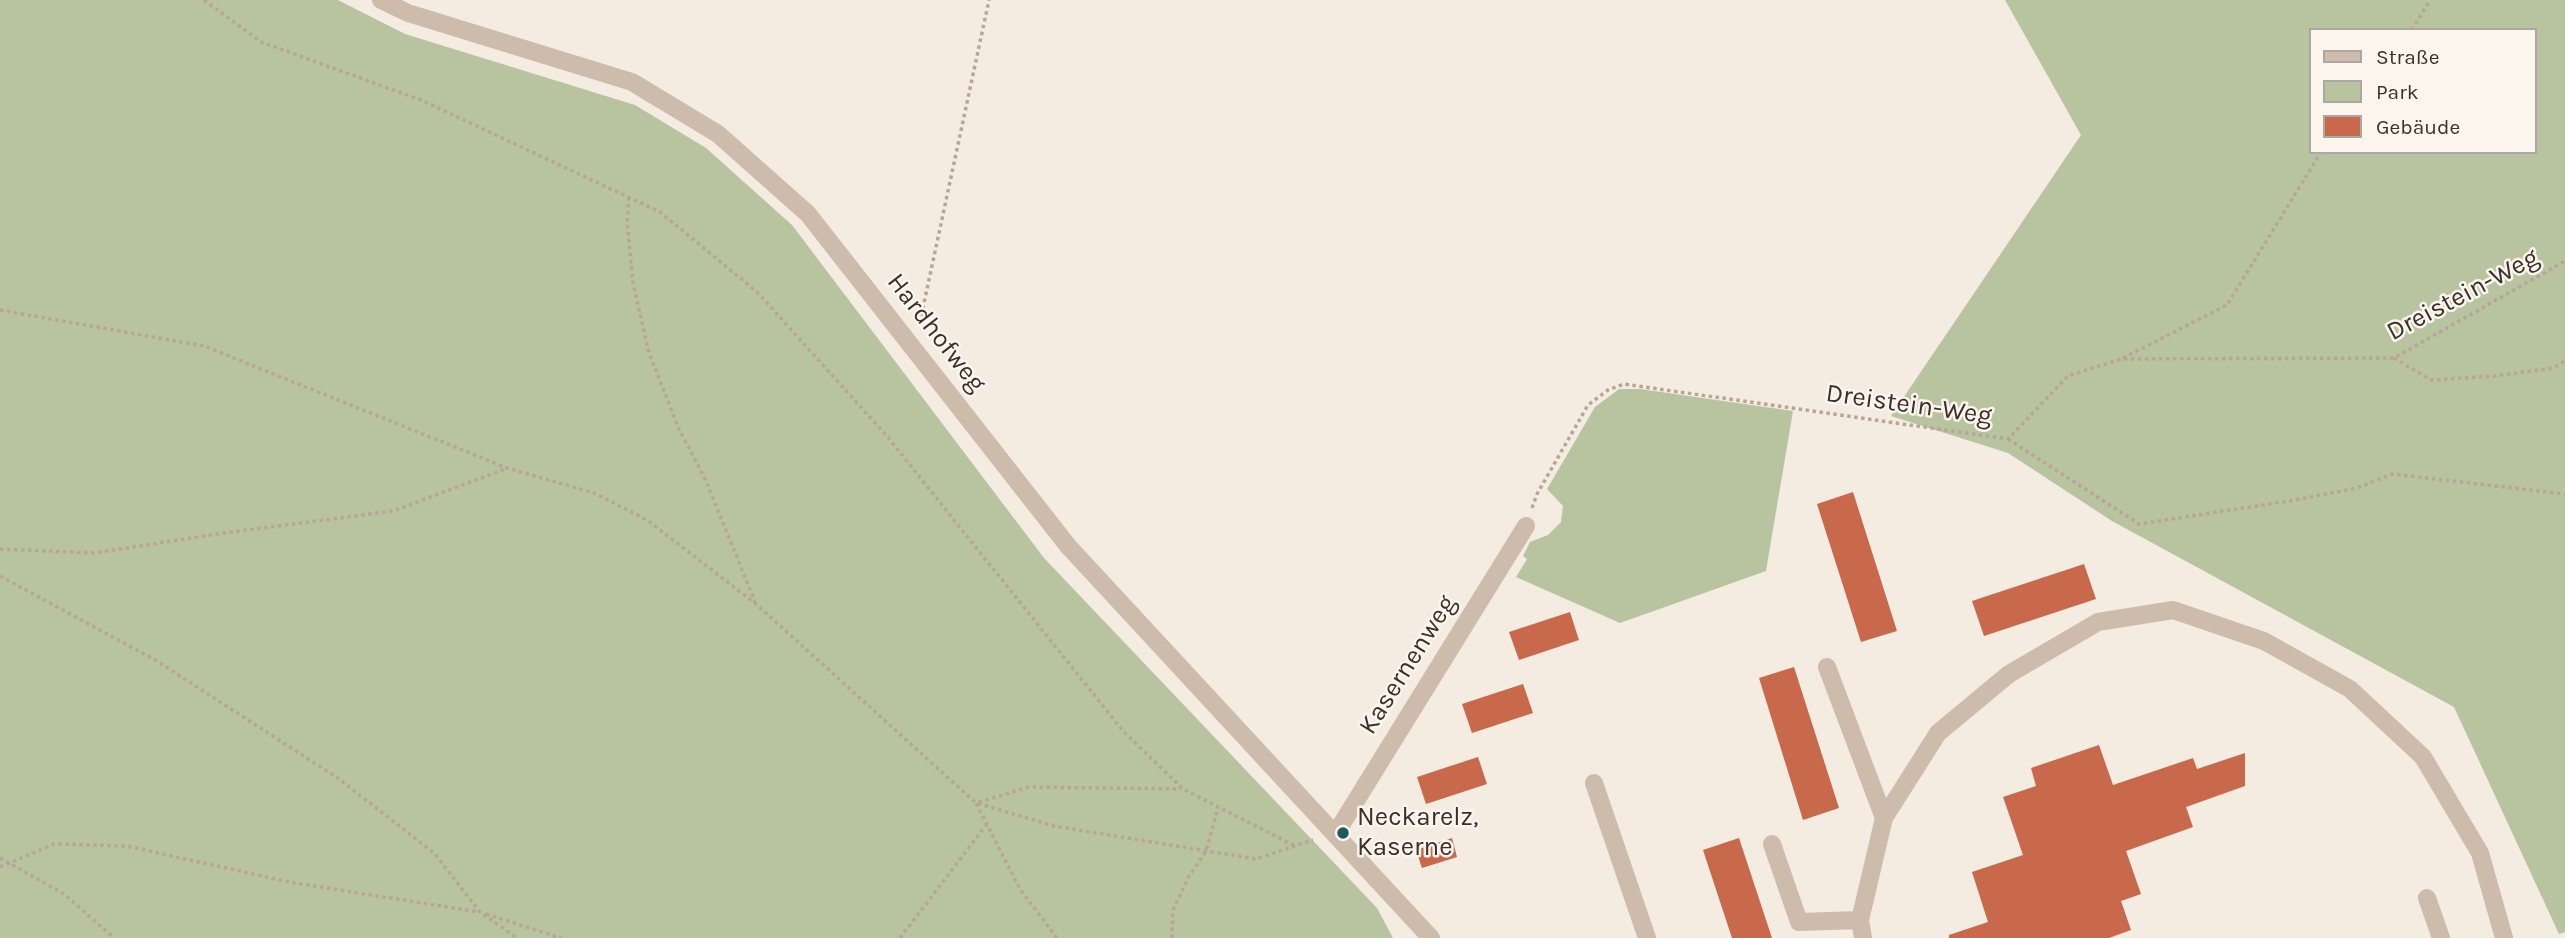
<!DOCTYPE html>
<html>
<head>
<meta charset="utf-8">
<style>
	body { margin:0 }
	#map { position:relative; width:2565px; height:938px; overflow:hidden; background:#f4ebe1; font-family:Karla,sans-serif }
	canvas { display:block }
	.legend { position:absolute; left:2309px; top:28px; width:228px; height:126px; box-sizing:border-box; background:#fbf5ee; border:2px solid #aea6a0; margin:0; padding:9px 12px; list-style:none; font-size:21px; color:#3b302b }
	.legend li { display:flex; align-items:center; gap:14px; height:35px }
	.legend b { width:35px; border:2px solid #aea6a0 }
</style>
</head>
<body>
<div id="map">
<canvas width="2565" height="938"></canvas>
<ul class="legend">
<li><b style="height:9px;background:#cdbbac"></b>Straße</li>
<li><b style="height:19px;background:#b8c4a0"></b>Park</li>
<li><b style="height:19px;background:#c8694b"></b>Gebäude</li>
</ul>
</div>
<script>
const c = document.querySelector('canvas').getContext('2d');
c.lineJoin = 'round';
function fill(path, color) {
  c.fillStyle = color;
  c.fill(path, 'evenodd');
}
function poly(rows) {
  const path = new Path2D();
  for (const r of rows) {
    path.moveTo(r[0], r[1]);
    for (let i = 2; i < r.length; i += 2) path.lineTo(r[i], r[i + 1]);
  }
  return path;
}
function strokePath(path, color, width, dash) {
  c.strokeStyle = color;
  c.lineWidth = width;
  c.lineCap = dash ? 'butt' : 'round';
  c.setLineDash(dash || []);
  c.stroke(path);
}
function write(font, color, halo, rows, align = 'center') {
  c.font = font + ' Karla,sans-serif';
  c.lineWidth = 5;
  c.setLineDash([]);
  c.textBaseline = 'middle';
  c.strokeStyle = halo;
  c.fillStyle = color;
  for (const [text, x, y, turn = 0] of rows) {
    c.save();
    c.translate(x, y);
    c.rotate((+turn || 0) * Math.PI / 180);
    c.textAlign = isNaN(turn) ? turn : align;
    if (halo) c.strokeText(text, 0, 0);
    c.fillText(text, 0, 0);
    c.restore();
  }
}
const green = poly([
	[0,0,338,0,405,34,635,105,706,148,792,225,1044,558,1377,908,1393,938,0,938],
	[2005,0,2565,0,2565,932,2559,934,2454,707,2112,521,2008,453,1891,416,2081,135],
	[2311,30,2535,30,2535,152,2311,152],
	[1619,389,1640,389,1793,411,1766,571,1620,623,1516,577,1527,559,1523,556,1530,542,1548,535,1561,522,1563,506,1547,489,1595,407]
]);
const building = poly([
	[1853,492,1897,631,1861,642,1817,504],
	[2084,564,2096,599,1984,636,1972,601],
	[1570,612,1579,640,1519,660,1509,632],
	[1794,667,1839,808,1803,820,1759,678],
	[1523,684,1533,713,1472,733,1462,704],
	[2099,745,2113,785,2193,758,2197,769,2245,753,2245,786,2186,807,2193,827,2126,851,2141,894,2121,901,2131,930,2109,938,1949,938,1949,935,1988,922,1972,872,2023,855,2003,797,2036,786,2031,768],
	[1478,757,1487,784,1426,804,1417,777],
	[1452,838,1457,857,1422,868,1416,850],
	[1739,838,1772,938,1732,938,1703,850]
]);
const path = poly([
	[204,0,261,42,421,100,660,212,757,292,886,435,1123,731,1183,789,1295,846],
	[2412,30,2430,0],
	[629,197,627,221,633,283,649,353,679,429,706,481,755,602],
	[0,310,204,346,507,468,594,493,647,520,756,604,976,803,1054,826,1256,859,1313,840],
	[917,321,921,317,989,0],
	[2123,358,2227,305,2321,152],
	[2394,358,2431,380,2495,376,2553,368,2565,361],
	[2008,439,2139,524,2295,500,2357,488,2392,474,2565,494],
	[1532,508,1537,494,1588,405,1608,390,1624,384,2008,439,2068,376,2121,359,2394,358,2565,261],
	[0,549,94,553,224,533,393,511,505,469],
	[0,576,157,661,339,779,434,853,480,912,517,938],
	[0,858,64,894,114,938],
	[0,867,54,844,127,846,289,882,479,912],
	[486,914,561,938],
	[900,938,987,824],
	[1057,938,1020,889,976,803,1029,787,1181,789],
	[1172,938,1173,910,1188,878,1206,851,1218,808]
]);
const minor = poly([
	[381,0,408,13,632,82,718,134,808,214,1068,546,1431,938],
	[1827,667,1884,818],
	[1594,783,1647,938],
	[1336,833,1526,526],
	[1772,844,1799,922,1860,920],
	[2427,898,2441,938],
	[1863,938,1860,920,1884,818,1938,733,2009,674,2098,622,2173,610,2264,641,2350,689,2423,757,2480,853,2504,938]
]);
const markers = [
	[1343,833,7,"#1f5a5e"]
];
const streetNames = [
	["Dreistein-Weg",2463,295,-28],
	["Hardhofweg",936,333,52],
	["Dreistein-Weg",1909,405,8],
	["Kasernenweg",1408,665,-58]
];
const poiNames = [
	["Neckarelz,",1357,818],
	["Kaserne",1357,848]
];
fill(green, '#b8c4a0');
fill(building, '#c8694b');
strokePath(path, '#b9a596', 3.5, [3.5, 3.5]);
strokePath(minor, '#cdbbac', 18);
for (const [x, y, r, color] of markers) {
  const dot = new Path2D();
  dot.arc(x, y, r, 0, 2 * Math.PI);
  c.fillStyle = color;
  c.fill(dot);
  strokePath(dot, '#fbf5ee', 2.5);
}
write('26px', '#3b302b', '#fbf5ee', streetNames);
write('26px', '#3b302b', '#fbf5ee', poiNames, 'left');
</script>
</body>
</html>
